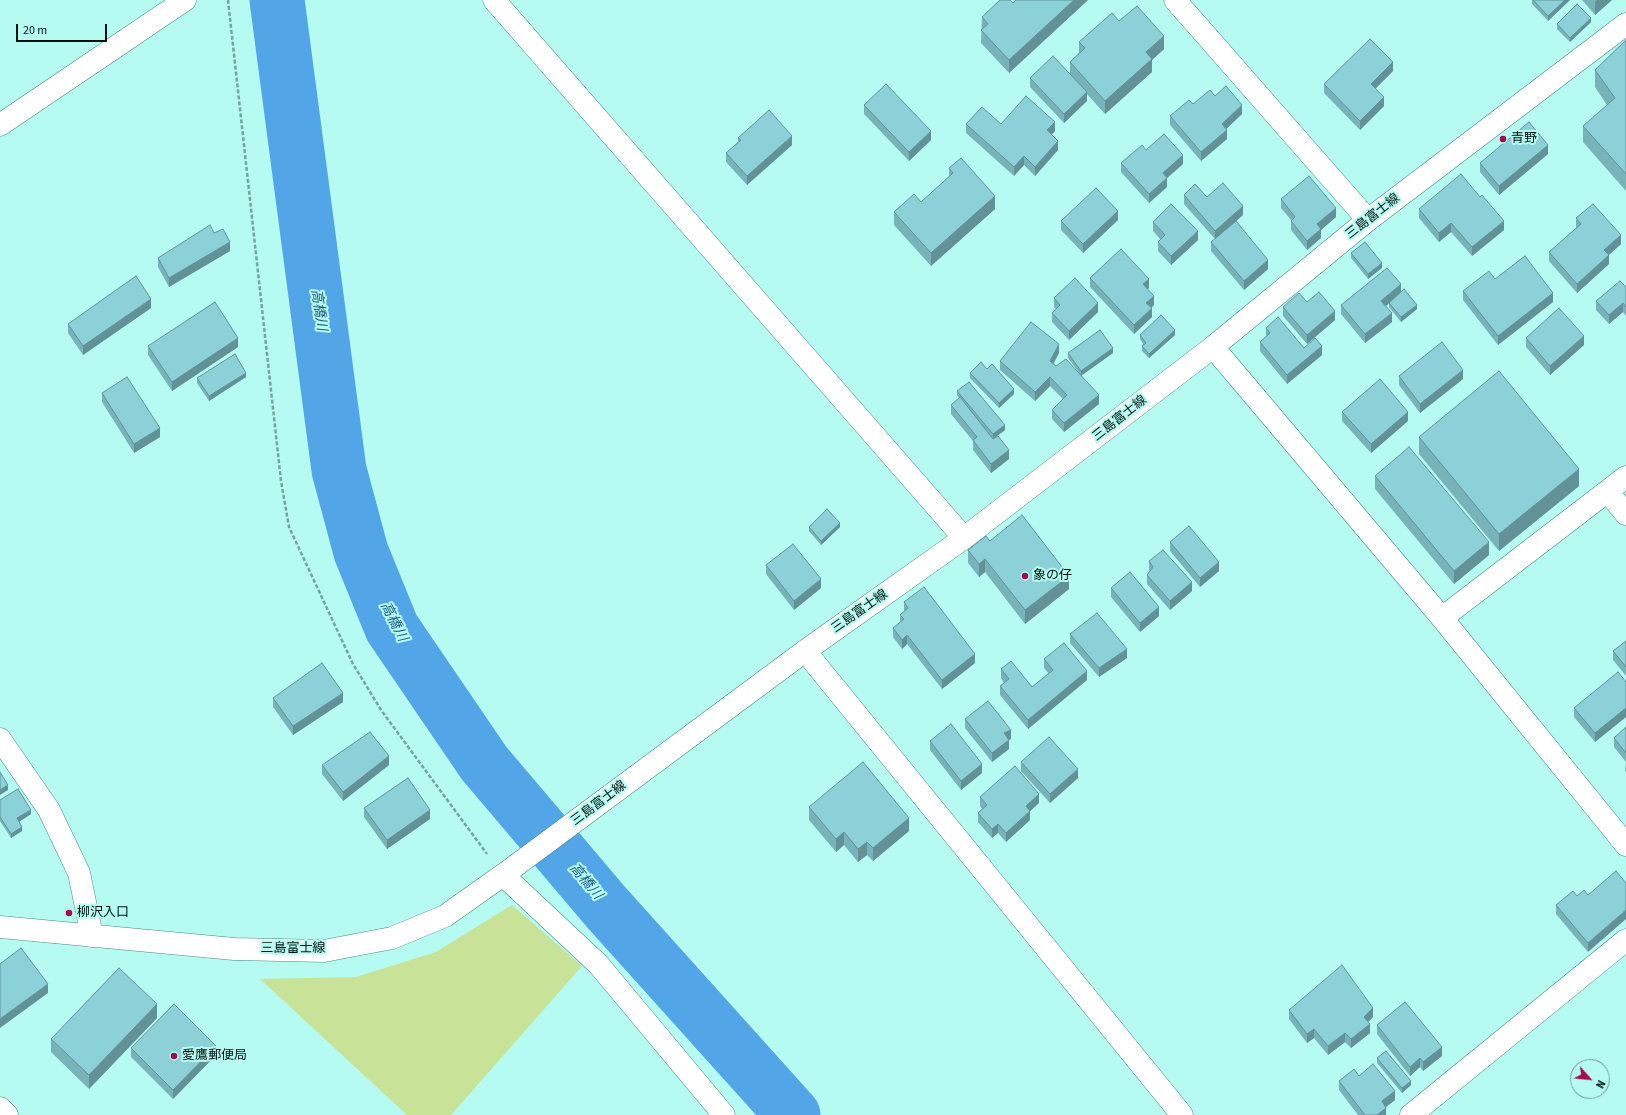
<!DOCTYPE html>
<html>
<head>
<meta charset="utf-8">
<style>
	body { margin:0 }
	#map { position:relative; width:1626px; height:1115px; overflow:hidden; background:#b6fbf1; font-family:"Source Sans 3",sans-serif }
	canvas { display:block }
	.north { position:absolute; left:1570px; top:1059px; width:40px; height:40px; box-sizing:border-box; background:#b6fbf1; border:1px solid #6d9d96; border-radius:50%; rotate:117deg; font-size:11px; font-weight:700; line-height:16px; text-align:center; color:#00110e }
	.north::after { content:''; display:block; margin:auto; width:14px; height:18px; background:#a20b4c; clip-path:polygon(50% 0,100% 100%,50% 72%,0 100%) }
	.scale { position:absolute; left:16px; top:24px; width:91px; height:18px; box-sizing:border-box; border:2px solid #00110e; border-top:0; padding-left:5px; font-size:12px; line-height:14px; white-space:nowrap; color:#00110e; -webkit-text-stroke:3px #b6fbf1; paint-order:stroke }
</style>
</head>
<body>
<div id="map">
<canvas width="1626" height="1115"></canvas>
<div class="north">N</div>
<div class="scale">20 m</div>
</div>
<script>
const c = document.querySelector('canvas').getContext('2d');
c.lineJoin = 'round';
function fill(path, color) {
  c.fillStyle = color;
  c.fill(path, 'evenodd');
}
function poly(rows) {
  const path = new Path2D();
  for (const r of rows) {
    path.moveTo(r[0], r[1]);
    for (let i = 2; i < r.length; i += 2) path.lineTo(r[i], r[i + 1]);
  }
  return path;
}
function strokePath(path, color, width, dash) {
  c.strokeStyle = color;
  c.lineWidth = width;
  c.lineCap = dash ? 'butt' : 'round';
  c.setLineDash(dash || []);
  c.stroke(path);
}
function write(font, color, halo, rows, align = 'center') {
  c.font = font + ' "Source Sans 3","Noto Sans JP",sans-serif';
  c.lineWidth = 4;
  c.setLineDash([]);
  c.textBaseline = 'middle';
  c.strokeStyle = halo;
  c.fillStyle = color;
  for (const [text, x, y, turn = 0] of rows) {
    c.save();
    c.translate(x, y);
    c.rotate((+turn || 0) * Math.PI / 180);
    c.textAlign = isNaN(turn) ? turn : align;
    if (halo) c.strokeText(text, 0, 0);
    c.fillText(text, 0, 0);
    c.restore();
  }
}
const green = poly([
	[512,905,582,966,451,1115,407,1115,260,979,356,977,436,952]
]);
const river = poly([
	[277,0,339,470,361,552,392,628,484,763,606,907,793,1115]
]);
const path = poly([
	[228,0,281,481,289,527,353,664,381,710,487,854]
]);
const minor = poly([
	[494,0,964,538],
	[1175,0,1368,220],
	[0,125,185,0],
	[1213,347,1442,618,1626,845],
	[1608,492,1626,514],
	[1442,618,1626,477],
	[805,651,1182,1115],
	[0,739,49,810,79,873,92,936],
	[503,875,598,964,724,1115],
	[0,1108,7,1115],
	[1411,1115,1626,940]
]);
const major = poly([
	[0,927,234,949,324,951,392,938,445,916,503,875,805,651,964,538,1213,347,1368,220,1626,24]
]);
const wall = poly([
	[1016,0,1088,0,1009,73,981,43,982,17,1013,3],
	[1532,0,1570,0,1548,21,1532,4],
	[1582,0,1612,0,1595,15],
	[1119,21,1164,49,1152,60,1152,72,1105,114,1087,94,1087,101,1064,123,1030,87,1030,78,1070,74,1070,62,1079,53,1079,42],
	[1591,22,1570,42,1557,29,1557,24],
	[1626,40,1626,191,1583,142,1583,126,1607,105,1595,87,1595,70],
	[1393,71,1375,89,1384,106,1360,130,1324,93,1324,84],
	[1215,96,1242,114,1226,129,1227,139,1201,161,1170,125,1170,116],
	[864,105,931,140,909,161,864,114],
	[966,124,1001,124,1055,131,1051,135,1058,150,1035,176,1024,165,1014,176,966,133],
	[738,138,792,145,747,185,726,162,726,153,738,142],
	[1146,150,1183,164,1167,178,1167,187,1149,203,1121,172,1121,163],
	[1548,154,1499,195,1480,172,1480,163],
	[949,168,995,209,931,266,894,225,894,212,921,202,949,177],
	[1184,195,1207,197,1243,215,1236,221,1268,269,1244,290,1211,251,1211,242,1215,239,1184,204],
	[1281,199,1336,217,1321,230,1321,238,1307,250,1291,230,1291,220,1281,208],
	[1419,209,1504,230,1472,256,1451,232,1439,242,1419,218],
	[1576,218,1621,244,1609,255,1609,264,1577,293,1549,261,1549,252,1576,228],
	[1118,220,1083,253,1061,230,1061,221],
	[1153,222,1198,240,1171,265,1158,251,1158,242,1161,240,1153,231],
	[214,233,230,251,169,287,158,267,158,258],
	[1351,253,1382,268,1368,279,1351,258],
	[1090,278,1149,288,1147,289,1154,305,1151,308,1152,317,1134,334,1090,287],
	[1495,279,1553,302,1498,345,1463,300,1463,291],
	[1626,287,1626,316,1623,312,1609,324,1596,310,1596,301],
	[1401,292,1417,309,1401,322,1389,307,1389,303,1386,306,1392,322,1365,343,1341,314,1341,305],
	[1054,298,1098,312,1069,340,1052,322,1052,313,1056,309,1054,307],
	[1307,302,1335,320,1307,344,1283,316,1283,307],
	[151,308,83,355,68,333,68,324],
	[1266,328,1304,348,1322,355,1287,384,1260,351,1260,342,1266,337],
	[1140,335,1175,335,1149,358,1142,351,1142,346,1144,345,1140,339],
	[1526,338,1584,345,1550,375,1526,347],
	[148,346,238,347,172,391,148,355],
	[1059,353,1053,364,1056,366,1079,373,1068,358,1068,353,1113,353,1081,375,1099,404,1064,432,1052,419,1052,410,1063,399,1050,386,1035,401,1000,370,1000,361],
	[970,373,1014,394,999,408,970,378],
	[1399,376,1463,379,1420,413,1399,385],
	[246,377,209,401,197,383,197,378],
	[957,391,1005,430,993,439,1009,459,991,473,973,450,973,441,951,414,951,405,959,398,957,395],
	[102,393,160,437,134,453,102,402],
	[1342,412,1408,421,1371,453,1342,421],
	[1419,437,1579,486,1499,551,1419,454],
	[1375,476,1489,555,1454,584,1375,489],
	[809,527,840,527,821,545,809,531],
	[990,541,1069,589,1025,624,985,572,979,577,968,563,968,550],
	[1170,542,1219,571,1200,587,1170,551],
	[1149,561,1192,591,1170,610,1147,584,1147,575,1150,571,1149,570],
	[766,565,821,588,794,610,766,574],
	[1111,588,1159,616,1140,632,1111,597],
	[904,602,975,663,942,689,907,644,902,649,893,637,893,628,900,622,900,615,904,612],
	[1070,634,1127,658,1099,677,1070,643],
	[1626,641,1626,676,1613,660,1613,651],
	[1044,659,1087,680,1028,729,1000,695,1000,686,1004,683,1001,678,1001,669,1032,687,1049,674,1044,668],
	[1626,682,1626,717,1595,742,1574,717,1574,708],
	[273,698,343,702,293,735,273,707],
	[965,719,1011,739,1009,740,1009,749,992,762,965,728],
	[1626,727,1626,772,1625,771,1626,762,1614,747,1614,738],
	[930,741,982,773,961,790,930,750],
	[1021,762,1078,778,1050,803,1021,771],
	[322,765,389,765,343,801,322,774],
	[980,797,1039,803,1030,811,1030,820,1006,842,998,833,992,838,978,822,978,813,982,809,980,806],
	[0,800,31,814,19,822,22,831,11,838,0,821],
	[809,807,909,831,873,861,867,855,858,862,844,845,836,852,809,820],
	[364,808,430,819,387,849,364,817],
	[1588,895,1588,952,1556,914,1556,905,1577,896],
	[1289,1010,1373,1017,1368,1022,1370,1033,1351,1048,1345,1042,1328,1055,1314,1038,1307,1043,1289,1019],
	[157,1018,89,1089,51,1052,51,1039],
	[1377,1025,1442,1056,1423,1071,1420,1067,1410,1076,1377,1034],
	[131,1048,216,1055,173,1099,131,1057],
	[1377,1058,1411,1085,1402,1093,1377,1063],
	[1359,1076,1395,1100,1386,1107,1386,1115,1358,1115,1339,1090,1339,1081]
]);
const shadedWall = poly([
	[1074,0,1088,0,1009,73,1009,60],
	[1565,0,1570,0,1548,21,1548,16],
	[1597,0,1612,0,1595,15,1595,2],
	[1591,18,1591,22,1570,42,1570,38],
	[1164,36,1164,49,1152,60,1152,72,1105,114,1105,101,1146,52],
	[1393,62,1393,71,1371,93,1371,84],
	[1087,92,1087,101,1064,123,1064,114],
	[1384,97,1384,106,1360,130,1360,121],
	[1242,105,1242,114,1222,133,1222,124],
	[1055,122,1055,131,1047,139,1047,130],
	[1227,130,1227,139,1201,161,1201,152],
	[931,131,931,140,909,161,909,152],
	[792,136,792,145,747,185,747,176],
	[1058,141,1058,150,1035,176,1035,167],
	[1548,145,1548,154,1499,195,1499,186],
	[1183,155,1183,164,1167,178,1167,187,1149,203,1149,194,1163,173],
	[1024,156,1024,165,1014,176,1014,167],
	[995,196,995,209,931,266,931,253],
	[1243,206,1243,215,1215,240,1215,231],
	[1336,208,1336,217,1321,230,1321,238,1307,250,1307,241,1317,224],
	[1118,211,1118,220,1083,253,1083,244],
	[1504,221,1504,230,1472,256,1472,247],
	[1451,223,1451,232,1439,242,1439,233],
	[1198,231,1198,240,1171,265,1171,256],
	[1621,235,1621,244,1604,259,1604,250],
	[230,242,230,251,169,287,169,278],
	[1609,255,1609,264,1577,293,1577,284],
	[1268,260,1268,269,1244,290,1244,281],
	[1382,263,1382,268,1368,279,1368,274],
	[1149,279,1149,288,1143,293,1143,284],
	[1401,284,1401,293,1381,310,1381,301],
	[1553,293,1553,302,1498,345,1498,336],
	[1154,296,1154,305,1146,312,1146,303],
	[151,299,151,308,83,355,83,346],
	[1098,303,1098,312,1069,340,1069,331],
	[1623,303,1623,312,1609,324,1609,315],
	[1417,305,1417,309,1401,322,1401,317],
	[1152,308,1152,317,1134,334,1134,325],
	[1335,311,1335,320,1307,344,1307,335],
	[1392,313,1392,322,1365,343,1365,334],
	[1175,330,1175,335,1149,358,1149,354],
	[1584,336,1584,345,1550,375,1550,366],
	[238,338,238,347,172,391,172,382],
	[1059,344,1059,353,1050,370,1050,361],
	[1322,346,1322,355,1287,384,1287,375],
	[1113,348,1113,353,1081,376,1081,371],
	[1463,370,1463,379,1420,413,1420,404],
	[246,373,246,377,209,401,209,396],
	[1050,377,1050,386,1035,401,1035,392],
	[1014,389,1014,394,999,408,999,403],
	[1099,395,1099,404,1064,432,1064,423],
	[1408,412,1408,421,1371,453,1371,444],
	[1005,425,1005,430,993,439,993,434],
	[160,428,160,437,134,453,134,444],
	[1009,450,1009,459,991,473,991,464],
	[1579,469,1579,486,1499,551,1499,534],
	[840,523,840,527,821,545,821,541],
	[1489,542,1489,555,1454,584,1454,571],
	[985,559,985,572,979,577,979,564],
	[1219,562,1219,571,1200,587,1200,578],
	[1069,576,1069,589,1025,624,1025,610],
	[821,579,821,588,794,610,794,601],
	[1192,582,1192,591,1170,610,1170,601],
	[1159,607,1159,616,1140,632,1140,623],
	[907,635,907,644,902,649,902,640],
	[1127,649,1127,658,1099,677,1099,668],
	[975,654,975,663,942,689,942,680],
	[1087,671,1087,680,1028,729,1028,720],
	[343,693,343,702,293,735,293,726],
	[1626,708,1626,717,1595,742,1595,733],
	[1011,730,1011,739,1009,740,1009,749,992,762,992,753,1004,733],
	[389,756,389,765,343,801,343,792],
	[982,764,982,773,961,790,961,781],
	[1078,769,1078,778,1050,803,1050,794],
	[8,785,8,790,0,795,0,790],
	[1039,794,1039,803,1026,815,1026,806],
	[31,810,31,814,17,823,17,818],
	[430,810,430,819,387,849,387,840],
	[1030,811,1030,820,1006,842,1006,833],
	[909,818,909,831,873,861,873,848],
	[998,824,998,833,992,838,992,829],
	[22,827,22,831,11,838,11,834],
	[844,832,844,845,836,852,836,839],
	[867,842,867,855,858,862,858,849],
	[1626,910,1626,919,1588,952,1588,943],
	[48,984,48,993,0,1028,0,1019],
	[157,1004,157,1018,89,1089,89,1075],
	[1373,1008,1373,1017,1364,1026,1364,1017],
	[1370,1024,1370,1033,1351,1048,1351,1039],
	[1314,1029,1314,1038,1307,1043,1307,1034],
	[1345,1033,1345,1042,1328,1055,1328,1046],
	[216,1046,216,1055,173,1099,173,1090],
	[1442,1047,1442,1056,1423,1071,1423,1062],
	[1420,1058,1420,1067,1410,1076,1410,1067],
	[1411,1081,1411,1085,1402,1093,1402,1088],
	[1395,1091,1395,1100,1382,1110,1382,1101],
	[1386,1108,1386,1115,1377,1115]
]);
const building = poly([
	[1000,0,1010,0,1013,3,1016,0,1074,0,1009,60,981,30,988,24,982,17,1000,0],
	[1533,0,1565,0,1548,16,1533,0],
	[1577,4,1591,18,1570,38,1557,24,1577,4],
	[1137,6,1164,36,1146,52,1152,59,1105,101,1070,62,1085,48,1079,42,1112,13,1119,21,1137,6],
	[1370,39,1393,62,1371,84,1384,97,1360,121,1324,84,1370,39],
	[1626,40,1626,174,1583,126,1615,98,1595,70,1626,40],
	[1053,56,1087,92,1064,114,1030,78,1053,56],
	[886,84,931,131,909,152,864,105,886,84],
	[1226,86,1242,105,1222,124,1227,130,1201,152,1170,116,1189,100,1193,104,1210,90,1215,96,1226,86],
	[1026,96,1055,122,1047,130,1058,141,1035,167,1024,156,1014,167,966,124,982,107,1001,124,1026,96],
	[769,110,792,136,747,176,726,153,741,140,738,138,769,110],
	[1529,122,1548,145,1499,186,1480,163,1529,122],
	[1164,134,1183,155,1163,173,1167,178,1149,194,1121,163,1142,145,1146,150,1164,134],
	[961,158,995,196,931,253,894,212,914,194,921,202,953,173,949,168,961,158],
	[1461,174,1480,197,1482,195,1504,221,1472,247,1451,223,1439,233,1419,209,1461,174],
	[1309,176,1336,208,1317,224,1321,229,1307,241,1291,221,1295,217,1281,199,1309,176],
	[1223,183,1243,206,1215,231,1184,195,1195,184,1207,197,1223,183],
	[1096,188,1118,211,1083,244,1061,221,1096,188],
	[1171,204,1198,231,1171,256,1158,242,1165,235,1153,222,1171,204],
	[1593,204,1621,235,1604,250,1609,255,1577,284,1549,252,1581,224,1576,218,1593,204],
	[1236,221,1268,260,1244,281,1211,242,1236,221],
	[210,225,214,233,223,229,230,242,169,278,158,258,210,225],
	[1365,242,1382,263,1368,274,1351,253,1365,242],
	[1121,249,1149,279,1143,284,1154,296,1146,303,1152,308,1134,325,1090,278,1121,249],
	[1525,256,1553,293,1498,336,1463,291,1489,271,1495,279,1525,256],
	[1387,268,1401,284,1381,301,1392,313,1365,334,1341,305,1387,268],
	[136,276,151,299,83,346,68,324,136,276],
	[1075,278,1098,303,1069,331,1052,313,1060,305,1054,298,1075,278],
	[1620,281,1626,287,1626,307,1623,303,1609,315,1596,301,1620,281],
	[1404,289,1417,305,1401,317,1389,303,1404,289],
	[1319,292,1335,311,1307,335,1283,307,1299,293,1307,302,1319,292],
	[215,302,238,338,172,382,148,346,215,302],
	[1559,308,1584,336,1550,366,1526,338,1559,308],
	[1161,315,1175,330,1149,354,1142,346,1146,343,1140,335,1161,315],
	[1278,317,1304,348,1315,338,1322,346,1287,375,1260,342,1270,333,1266,328,1278,317],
	[1031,322,1059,344,1050,361,1056,366,1066,359,1099,395,1064,423,1052,410,1067,395,1050,377,1035,392,1000,361,1031,322],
	[1100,330,1113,348,1081,371,1068,353,1100,330],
	[1442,342,1463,370,1420,404,1399,376,1442,342],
	[235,354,246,373,209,396,197,378,235,354],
	[981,362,987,369,992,364,1014,389,999,403,970,373,981,362],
	[1499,371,1579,469,1499,534,1419,437,1499,371],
	[127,377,160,428,134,444,102,393,127,377],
	[1380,379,1408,412,1371,444,1342,412,1380,379],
	[969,382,1005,425,993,434,957,391,969,382],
	[960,397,993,439,998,436,1009,450,991,464,973,440,977,437,951,405,960,397],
	[1409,447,1489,542,1454,571,1375,476,1409,447],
	[827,509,840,523,821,541,809,527,827,509],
	[1022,515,1069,576,1025,610,985,559,979,564,968,550,986,536,990,541,1022,515],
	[1189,526,1219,562,1200,578,1170,542,1189,526],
	[793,544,821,579,794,601,766,565,793,544],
	[1163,550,1192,582,1170,601,1147,575,1153,567,1149,561,1163,550],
	[1130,572,1159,607,1140,623,1111,588,1130,572],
	[924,587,975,654,942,680,907,635,902,640,893,628,904,619,900,615,908,608,904,602,924,587],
	[1097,613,1127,649,1099,668,1070,634,1097,613],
	[1626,641,1626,667,1613,651,1626,641],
	[1064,643,1087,671,1028,720,1000,686,1009,679,1001,669,1011,661,1032,687,1053,670,1044,659,1064,643],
	[322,663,343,693,293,726,273,698,322,663],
	[1618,672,1626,682,1626,708,1595,733,1574,708,1618,672],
	[988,701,1011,730,1004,733,1009,740,992,753,965,719,988,701],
	[951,724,982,764,961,781,930,741,951,724],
	[1626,727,1626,753,1614,738,1626,727],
	[370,732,389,756,343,792,322,765,370,732],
	[1049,737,1078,769,1050,794,1021,762,1049,737],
	[863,762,909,818,873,848,867,842,858,849,844,832,836,839,809,807,863,762],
	[1015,766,1039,794,1026,806,1030,811,1006,833,998,824,992,829,978,813,987,805,980,797,1015,766],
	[0,772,8,785,0,790,0,772],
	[408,778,430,810,387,840,364,808,408,778],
	[18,789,31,810,17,818,22,827,11,834,0,817,0,800,18,789],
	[1616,871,1626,883,1626,910,1588,943,1556,905,1573,891,1577,896,1584,890,1588,895,1616,871],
	[21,948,48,984,0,1019,0,964,21,948],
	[1342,965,1373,1008,1364,1017,1370,1024,1351,1039,1345,1033,1328,1046,1314,1029,1307,1034,1289,1010,1342,965],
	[119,968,157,1004,89,1075,51,1039,119,968],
	[1405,1002,1442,1047,1423,1062,1420,1058,1410,1067,1377,1025,1405,1002],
	[174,1004,216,1046,173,1090,131,1048,174,1004],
	[1386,1051,1411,1081,1402,1088,1377,1058,1386,1051],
	[1373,1064,1395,1091,1382,1101,1386,1108,1377,1115,1365,1115,1339,1081,1354,1069,1359,1076,1373,1064]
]);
const markers = [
	[1503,139,4,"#a20b4c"],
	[1025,576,4,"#a20b4c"],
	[69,913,4,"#a20b4c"],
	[174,1056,4,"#a20b4c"]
];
const poiNames = [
	["青野",1511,139],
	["象の仔",1033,576],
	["柳沢入口",77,913],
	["愛鷹郵便局",182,1056]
];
const streetNames = [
	["三島富士線",1373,217,-38],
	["三島富士線",1120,419,-38],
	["三島富士線",860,612,-35],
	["三島富士線",599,804,-37],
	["三島富士線",293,949]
];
const waterNames = [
	["高橋川",318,310,82],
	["高橋川",393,622,63],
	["高橋川",585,882,50]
];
fill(green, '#c8e398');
strokePath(river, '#52a6e8', 55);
strokePath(minor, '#478981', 23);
strokePath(major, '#478981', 23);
strokePath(path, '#73a59d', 2.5, [4, 2]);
strokePath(minor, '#fff', 22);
strokePath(major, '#fff', 22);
fill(wall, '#78b3ba');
fill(shadedWall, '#629297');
fill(building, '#8cd0d8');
strokePath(building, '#629297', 1);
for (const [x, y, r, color] of markers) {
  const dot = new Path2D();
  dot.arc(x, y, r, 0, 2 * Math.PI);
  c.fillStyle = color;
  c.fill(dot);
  strokePath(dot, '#b6fbf1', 1.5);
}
write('13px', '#00110e', '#b6fbf1', poiNames, 'left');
write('13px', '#00110e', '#b6fbf1', streetNames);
write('italic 14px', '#1c5884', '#b6fbf1', waterNames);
</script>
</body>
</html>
